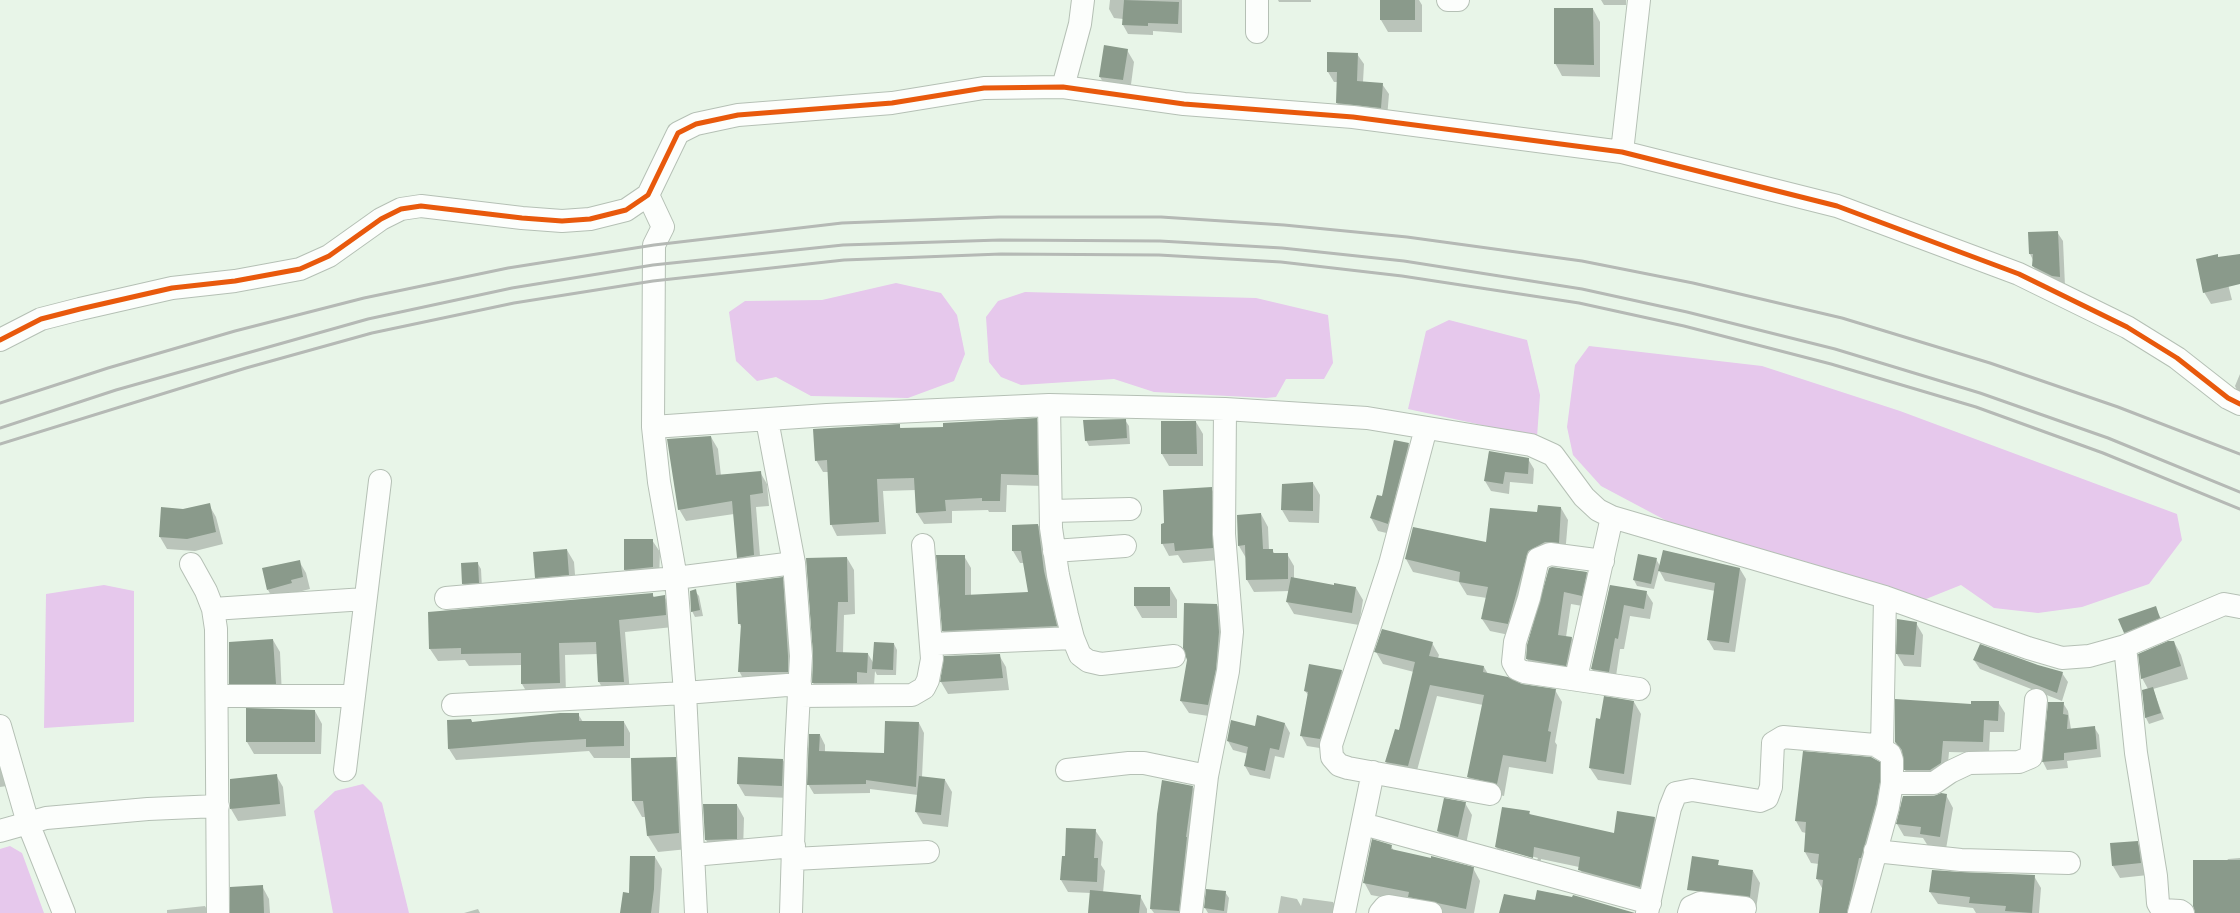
<!DOCTYPE html>
<html>
<head>
<meta charset="utf-8">
<style>
	body { margin:0 }
	canvas { display:block; background:#e8f5e8 }
</style>
</head>
<body>
<canvas width="2240" height="913"></canvas>
<script>
const c = document.querySelector('canvas').getContext('2d');
c.lineJoin = 'round';
function fill(path, color) {
  c.fillStyle = color;
  c.fill(path, 'evenodd');
}
function poly(rows) {
  const path = new Path2D();
  for (const r of rows) {
    path.moveTo(r[0], r[1]);
    for (let i = 2; i < r.length; i += 2) path.lineTo(r[i], r[i + 1]);
  }
  return path;
}
function strokePath(path, color, width, dash) {
  c.strokeStyle = color;
  c.lineWidth = width;
  c.lineCap = dash ? 'butt' : 'round';
  c.setLineDash(dash || []);
  c.stroke(path);
}
const water = poly([
	[896,283,941,293,957,315,965,354,954,381,908,398,811,396,776,377,757,381,736,361,729,312,745,301,822,300],
	[1025,292,1256,298,1328,315,1333,363,1324,379,1286,379,1276,397,1266,398,1154,392,1114,379,1021,385,1001,377,989,362,986,317,998,301],
	[1449,320,1527,340,1540,395,1537,437,1408,409,1426,331],
	[1589,346,1762,366,1900,411,2177,514,2182,540,2149,584,2082,607,2038,613,1994,608,1961,585,1921,601,1714,546,1601,486,1573,455,1567,427,1575,365],
	[104,585,134,591,134,722,44,728,46,594],
	[363,784,382,803,409,913,333,913,314,811,335,791],
	[10,846,22,853,44,913,0,913,0,849]
]);
const shadow = poly([
	[1110,0,1182,0,1182,33,1153,31,1153,35,1128,34,1123,25,1123,19,1114,18,1109,9],
	[1278,0,1311,0,1311,2,1279,2],
	[1381,0,1419,0,1422,5,1422,32,1388,32,1381,20],
	[1601,0,1626,0,1626,5,1604,5],
	[1593,9,1600,22,1600,77,1562,76,1555,63],
	[1127,50,1134,62,1130,92,1107,89,1100,77],
	[1357,54,1364,64,1363,82,1382,84,1389,94,1387,118,1343,114,1337,103,1338,82,1334,82,1328,72],
	[2057,232,2063,241,2065,286,2039,276,2033,266,2033,260,2030,254,2029,233],
	[2217,256,2224,268,2232,300,2211,304,2204,292],
	[2240,374,2240,396,2235,386],
	[1036,419,1043,431,1044,486,1007,485,1006,512,989,512,988,510,952,511,952,523,924,524,917,513,916,490,883,491,886,534,837,536,831,524,828,472,823,472,816,460,899,425,901,429,944,428],
	[1125,420,1129,426,1130,444,1089,446,1086,440],
	[1162,422,1196,422,1203,434,1203,466,1169,466,1162,454],
	[711,437,718,449,721,476,760,472,767,484,769,506,756,507,761,568,745,570,738,557,734,514,686,521,679,509],
	[1408,444,1416,456,1395,535,1378,531,1371,518],
	[1489,452,1528,459,1534,469,1533,484,1510,482,1509,494,1491,491,1485,481],
	[1313,483,1320,495,1319,523,1289,522,1282,510],
	[1211,488,1218,500,1219,560,1183,563,1178,555,1169,556,1162,543,1166,524],
	[209,505,216,517,223,544,195,551,167,549,160,537,183,510],
	[1561,508,1568,520,1565,555,1552,554,1514,636,1490,631,1482,619,1487,598,1467,595,1459,582,1413,572,1406,559,1414,528,1486,544,1538,513],
	[1261,514,1268,527,1269,550,1272,550,1275,554,1287,554,1294,566,1294,579,1335,587,1356,588,1363,600,1359,625,1294,614,1287,602,1290,591,1254,592,1247,580,1246,558,1239,546],
	[1038,525,1045,537,1063,638,950,642,943,631,964,556,971,568,971,596,1029,593,1024,563,1020,563,1013,551],
	[652,540,660,552,659,580,632,582,625,570],
	[567,550,574,562,576,587,543,590,536,577],
	[847,558,854,570,855,614,844,615,843,653,868,654,874,664,894,644,897,650,896,675,877,675,875,671,874,685,864,684,863,695,821,695,813,683,814,655],
	[1656,559,1660,566,1740,569,1746,579,1735,652,1714,650,1708,640,1715,591,1665,581,1659,570,1654,589,1637,586,1634,580],
	[299,561,306,573,310,589,298,592,298,595,275,602,268,590],
	[478,564,481,569,482,588,466,590,463,584],
	[1549,569,1586,572,1593,585,1588,607,1571,604,1566,637,1572,638,1579,650,1573,677,1534,671,1527,659],
	[782,578,789,590,794,684,746,684,739,671,742,628,739,623],
	[1610,586,1646,592,1653,603,1650,619,1630,616,1624,649,1620,649,1615,683,1598,680,1592,669],
	[1170,588,1177,600,1177,618,1142,618,1135,606],
	[695,591,699,596,703,616,695,617,692,611],
	[652,594,655,598,664,596,671,608,673,627,625,632,630,694,606,694,599,682,598,654,565,655,566,695,529,696,522,684,522,665,469,666,465,660,438,661,430,649],
	[1217,605,1224,617,1215,717,1189,713,1181,701],
	[2155,608,2162,620,2131,645,2124,633],
	[1916,623,1923,635,1921,667,1904,666,1897,654],
	[273,640,280,652,282,696,237,696,230,683],
	[2174,642,2181,655,2188,679,2153,689,2164,719,2149,724,2146,718,2143,691,2148,689,2142,678],
	[1432,643,1439,655,1438,658,1484,667,1488,674,1522,685,1555,690,1562,702,1555,742,1557,745,1553,774,1509,767,1504,796,1475,789,1468,777,1483,705,1437,696,1415,778,1394,774,1386,762,1399,731,1414,672,1383,664,1376,652],
	[999,655,1006,667,1009,690,948,694,941,682],
	[1974,660,2038,666,2062,673,2068,682,2062,701,1980,669],
	[1342,671,1348,681,1326,749,1307,746,1301,735,1309,696,1305,691],
	[1634,702,1641,714,1631,785,1598,780,1590,768,1601,720],
	[1998,702,2005,713,2004,732,1990,732,1989,753,1949,752,1947,775,1912,782,1905,770,1903,755,1896,742,1972,705],
	[2049,703,2063,703,2068,711,2071,729,2094,727,2099,735,2101,757,2067,761,2068,768,2047,770,2043,762],
	[247,710,315,711,322,724,321,754,254,754,247,742],
	[578,714,583,722,624,722,630,733,630,758,594,758,589,751,456,760,449,749,471,720,473,723],
	[919,723,924,733,922,777,945,780,952,792,948,827,923,824,916,812,918,795,870,789,870,793,814,794,808,784,820,735,825,745,825,753,885,754],
	[1285,724,1290,733,1284,758,1275,756,1270,779,1250,775,1245,766,1248,754,1233,750,1228,741,1255,727],
	[675,758,684,774,688,849,658,852,648,836,646,817,642,817,633,801,632,759],
	[783,760,790,772,789,798,745,796,738,784],
	[0,762,7,786,0,787],
	[1879,763,1885,775,1855,913,1820,913,1823,890,1817,879,1819,864,1811,863,1805,852,1806,833,1802,832,1796,821],
	[276,775,283,787,286,816,238,821,231,809],
	[1193,787,1199,798,1186,913,1154,913,1151,909],
	[1946,795,1953,808,1946,849,1928,846,1923,838,1904,836,1897,824,1903,796],
	[1465,803,1472,815,1465,849,1445,843,1438,831],
	[737,805,744,818,743,851,713,852,706,840],
	[1529,812,1531,816,1614,834,1655,818,1662,831,1647,899,1586,882,1579,867,1541,859,1540,870,1504,860,1496,847],
	[1504,849,1538,858,1537,860,1504,851],
	[1095,830,1103,842,1101,865,1105,871,1103,893,1140,896,1147,909,1147,913,1089,913,1091,893,1068,892,1061,880,1066,857],
	[2137,842,2144,854,2148,875,2120,878,2113,866],
	[1391,846,1394,851,1473,868,1480,881,1474,913,1437,913,1413,903,1371,895,1364,882],
	[655,857,662,869,659,913,621,913,630,894],
	[2240,858,2240,913,2196,913,2228,859],
	[1753,871,1760,883,1756,909,1729,905,1722,893],
	[1961,874,2034,876,2041,888,2039,913,1976,913,1973,908,1938,904,1930,892],
	[262,886,269,899,270,913,230,913],
	[1225,892,1229,898,1227,913,1208,913,1205,908],
	[1281,896,1297,899,1301,906,1303,898,1333,902,1339,913,1278,913],
	[205,906,209,913,167,913,167,910],
	[478,909,480,913,464,913]
]);
const building = poly([
	[1124,0,1179,2,1178,24,1148,23,1148,26,1122,25],
	[1380,0,1415,0,1415,20,1380,20],
	[1554,8,1593,8,1594,65,1554,64],
	[1104,45,1128,49,1123,80,1099,77],
	[1327,52,1358,53,1357,81,1383,83,1381,108,1336,103,1337,72,1327,72],
	[2058,231,2060,277,2052,276,2032,266,2033,254,2029,254,2028,232],
	[2218,254,2218,257,2240,254,2240,284,2203,293,2196,259],
	[1037,418,1038,475,1001,474,1000,501,982,501,982,498,945,500,946,511,916,513,914,478,877,479,879,522,830,525,827,460,815,461,813,429,900,424,900,428,943,427,943,423],
	[1126,419,1127,438,1085,441,1083,420],
	[1161,421,1196,421,1197,454,1161,454],
	[711,436,716,475,761,471,763,493,750,495,754,555,737,558,732,501,678,510,667,439],
	[1394,440,1409,443,1388,524,1370,518,1377,495,1382,496],
	[1489,451,1529,458,1528,474,1505,472,1503,484,1484,481],
	[1313,482,1313,511,1281,510,1282,484],
	[1212,487,1213,548,1175,551,1174,543,1161,544,1161,524,1164,523,1163,490],
	[210,503,216,532,187,539,159,537,161,507,183,509],
	[1538,505,1561,507,1559,543,1545,542,1528,551,1508,624,1481,619,1488,587,1459,582,1460,572,1405,559,1413,527,1486,542,1490,508,1537,512],
	[1261,513,1263,549,1273,549,1273,553,1288,553,1288,579,1246,580,1245,545,1238,546,1237,515],
	[1038,524,1044,571,1057,626,942,631,936,555,965,555,965,595,1028,592,1021,551,1012,551,1012,525],
	[624,539,653,539,653,567,624,570],
	[567,549,569,575,535,578,533,552],
	[1663,550,1740,568,1729,643,1707,640,1715,583,1658,571],
	[1638,554,1657,558,1651,584,1633,580],
	[847,557,848,602,838,602,836,652,868,653,867,673,857,672,857,683,812,683,813,655,806,558],
	[300,560,303,577,291,580,292,583,267,590,262,568],
	[478,562,479,583,462,584,461,563],
	[1552,567,1587,572,1582,596,1564,592,1558,635,1572,637,1566,666,1526,659,1527,645,1549,568],
	[783,577,788,656,788,672,738,672,741,624,738,624,736,583],
	[1291,577,1334,585,1334,583,1356,587,1352,613,1286,602],
	[1610,585,1647,591,1644,609,1624,605,1618,639,1615,638,1609,672,1591,669],
	[1134,587,1170,587,1170,606,1134,606],
	[696,589,700,610,691,612,690,591],
	[653,593,653,597,665,595,666,615,619,620,624,682,598,682,596,642,559,643,560,683,521,684,521,653,461,654,461,648,429,649,428,612],
	[1184,603,1217,604,1219,632,1216,669,1208,705,1180,701,1187,660,1183,648],
	[2156,606,2160,618,2124,633,2118,619],
	[1897,619,1917,622,1914,655,1896,654],
	[1382,629,1433,642,1429,656,1484,666,1483,672,1508,677,1522,684,1556,689,1548,731,1551,732,1546,762,1503,755,1497,784,1467,777,1484,695,1430,685,1408,766,1385,762,1395,729,1399,730,1415,662,1374,652],
	[273,639,276,684,229,684,229,642],
	[2168,641,2174,641,2181,666,2141,679,2138,654],
	[874,642,894,643,893,670,872,669],
	[1980,644,2038,665,2063,672,2057,693,1973,660],
	[1000,654,1003,678,940,682,944,656],
	[1309,664,1342,670,1320,739,1300,736,1308,692,1304,691],
	[2153,687,2161,713,2145,718,2142,690],
	[1604,696,1634,701,1624,774,1589,768,1596,718,1600,719],
	[1895,699,1971,704,1971,701,1999,701,1998,721,1984,720,1983,742,1943,741,1941,763,1930,770,1904,770,1902,750,1895,742],
	[2048,702,2064,702,2063,714,2068,715,2067,729,2095,726,2097,749,2064,753,2064,760,2042,762],
	[246,708,315,710,315,742,246,742],
	[560,713,579,713,579,721,624,721,624,746,586,747,586,739,532,742,448,749,447,720,471,719,472,722],
	[1257,715,1285,723,1279,750,1270,748,1265,771,1244,766,1248,747,1227,741,1231,720,1255,726],
	[885,721,919,722,916,787,866,780,866,784,807,785,809,734,820,734,819,751,884,753],
	[1803,751,1871,757,1880,762,1880,782,1876,804,1861,858,1859,858,1847,913,1819,913,1823,880,1816,879,1819,854,1804,852,1806,822,1795,821],
	[676,757,679,833,647,836,643,801,632,801,631,758],
	[738,757,783,759,782,786,737,784],
	[277,774,280,804,230,809,230,779],
	[919,776,945,779,941,815,915,812],
	[1162,780,1193,786,1186,837,1187,837,1179,911,1150,909,1157,814],
	[1941,793,1947,794,1940,837,1920,834,1921,827,1896,824,1903,796,1934,796],
	[1444,798,1466,802,1458,837,1437,831],
	[703,804,737,804,737,839,705,840],
	[1502,807,1530,811,1529,814,1614,833,1617,811,1655,817,1640,887,1578,870,1580,857,1534,847,1533,858,1495,847],
	[1066,828,1096,829,1094,858,1098,858,1097,882,1060,880,1062,856,1065,856],
	[1372,839,1392,845,1391,849,1431,858,1431,856,1474,867,1466,909,1408,897,1409,892,1363,883],
	[2138,841,2141,863,2112,866,2110,843],
	[630,856,655,856,654,889,651,913,620,913,623,892,629,893],
	[1692,856,1719,860,1718,865,1753,870,1750,897,1687,890],
	[2193,860,2240,860,2240,913,2195,913,2193,906],
	[1932,870,1961,872,2035,875,2032,913,2005,911,2006,906,1969,903,1970,897,1929,892],
	[263,885,264,913,230,913,230,887],
	[1206,889,1226,891,1224,911,1204,908],
	[1090,890,1141,895,1139,913,1088,913],
	[1537,890,1572,897,1573,895,1635,913,1499,913,1504,894,1535,900]
]);
const minor = poly([
	[1257,0,1257,32],
	[1448,0,1458,0],
	[1063,87,1080,24,1083,0],
	[1622,152,1639,0],
	[648,195,663,227,654,245,653,427],
	[0,340,41,319,80,309,172,288,235,281,300,269,329,256,381,219,401,209,421,206,522,218,562,221,590,219,626,210,648,195,678,133,696,124,738,115,892,103,984,88,1063,87,1184,104,1353,117,1622,152,1837,206,2019,274,2127,327,2177,358,2228,398,2240,404],
	[1049,405,1051,528,1058,575,1067,615,1073,638,1080,655,1088,661,1101,664,1174,656],
	[767,420,794,563,801,656,796,749,791,913],
	[1426,428,1390,564,1331,745,1332,757,1339,765,1348,768,1490,794],
	[1051,511,1130,509],
	[1054,551,1125,546],
	[1603,561,1550,554,1538,559,1529,598,1515,642,1513,662,1517,669,1524,672,1639,689],
	[191,564,206,591,213,609,216,629,218,913],
	[446,598,676,578,794,563],
	[213,609,365,599],
	[931,644,1073,638],
	[2125,646,2136,753,2156,876,2158,903,2162,910,2180,911,2183,913],
	[1576,678,1612,517],
	[218,696,353,696],
	[799,696,912,695,924,688,928,680,932,659,923,545],
	[453,705,685,693,676,578,659,482,653,427,827,415,1049,405,1225,409,1367,418,1531,445,1553,455,1584,497,1598,510,1612,517,1885,597,2028,648,2062,658,2089,656,2125,646,2224,604,2240,607],
	[0,726,28,823,64,913],
	[1882,748,1885,597],
	[345,770,380,481],
	[1067,770,1129,763,1144,763,1207,776],
	[1363,824,1650,903],
	[0,831,46,818,148,809,218,806],
	[1875,851,1961,860,2069,863],
	[693,855,794,846],
	[794,859,928,852],
	[696,913,685,693,800,684],
	[1191,913,1207,776,1228,671,1232,632,1224,534,1225,409],
	[1344,913,1373,772],
	[1380,913,1385,907,1389,906,1431,913],
	[1647,913,1670,808,1676,793,1692,790,1760,801,1767,798,1771,787,1773,743,1783,737,1875,745,1890,754,1892,760,1892,783],
	[1689,913,1691,907,1700,903,1745,908],
	[1859,913,1888,807,1892,783,1934,783,1950,772,1969,763,2019,762,2031,757,2036,700]
]);
const rail = poly([
	[0,403,108,368,235,331,364,298,508,268,654,245,842,223,999,217,1161,217,1284,225,1407,237,1582,261,1693,283,1842,318,1990,363,2118,407,2240,454],
	[0,428,116,390,368,319,512,288,653,265,843,245,1000,240,1160,241,1282,248,1404,261,1582,289,1687,312,1835,349,1980,393,2108,438,2240,492],
	[0,444,246,368,372,333,514,303,653,281,844,260,1001,254,1159,255,1281,262,1402,276,1579,303,1684,326,1831,364,1976,407,2103,453,2240,509]
]);
const cycleway = poly([
	[0,340,41,319,80,309,172,288,235,281,300,269,329,256,381,219,401,209,421,206,522,218,562,221,590,219,626,210,648,195,678,133,696,124,738,115,892,103,984,88,1063,87,1184,104,1353,117,1622,152,1837,206,2019,274,2127,327,2177,358,2228,398,2240,404]
]);
fill(water, '#e6c8ec');
fill(shadow, '#0003');
fill(building, '#8a9a8b');
strokePath(minor, '#b5c0b5', 24);
strokePath(minor, '#fcfefc', 22);
strokePath(rail, '#b5b9b5', 3);
strokePath(cycleway, '#e8590c', 5);
</script>
</body>
</html>
